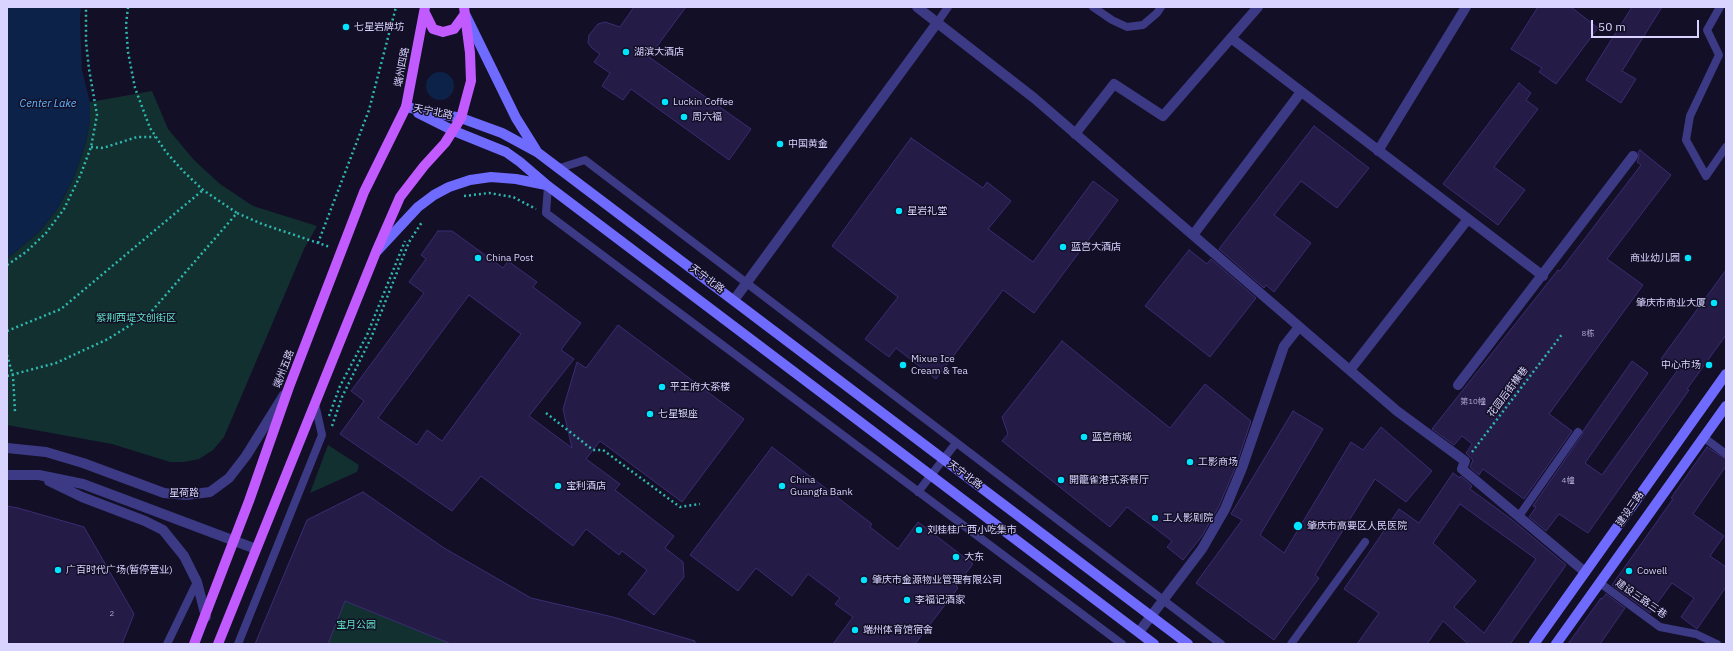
<!DOCTYPE html>
<html>
<head>
<meta charset="utf-8">
<style>
	body { margin:0 }
	#map { position:relative; width:1733px; height:651px; overflow:hidden; background:#130f26; font-family:"IBM Plex Sans",sans-serif }
	canvas { display:block }
	.frame { position:absolute; inset:0; border:8px solid #d9d4ff; pointer-events:none }
	.scale { position:absolute; left:1591px; top:20px; width:108px; height:18px; box-sizing:border-box; border:2px solid #d9d4ff; border-top:0; padding-left:5px; font-size:12px; line-height:14px; white-space:nowrap; color:#d9d4ff; -webkit-text-stroke:3px #130f26; paint-order:stroke }
</style>
</head>
<body>
<div id="map">
<canvas width="1733" height="651"></canvas>
<div class="frame"></div>
<div class="scale">50 m</div>
</div>
<script>
const c = document.querySelector('canvas').getContext('2d');
c.lineJoin = 'round';
function fill(path, color) {
  c.fillStyle = color;
  c.fill(path, 'evenodd');
}
function poly(rows) {
  const path = new Path2D();
  for (const r of rows) {
    if (r.length === 3) {
      path.moveTo(r[0] + r[2], r[1]);
      path.arc(r[0], r[1], r[2], 0, 2 * Math.PI);
      continue;
    }
    path.moveTo(r[0], r[1]);
    for (let i = 2; i < r.length; i += 2) path.lineTo(r[i], r[i + 1]);
  }
  return path;
}
function strokePath(path, color, width, dash) {
  c.strokeStyle = color;
  c.lineWidth = width;
  c.lineCap = dash ? 'butt' : 'round';
  c.setLineDash(dash || []);
  c.stroke(path);
}
function write(font, color, halo, rows, align = 'center') {
  c.font = font + ' "IBM Plex Sans","Noto Sans SC",sans-serif';
  c.lineWidth = 3;
  c.setLineDash([]);
  c.textBaseline = 'middle';
  c.strokeStyle = halo;
  c.fillStyle = color;
  for (const [text, x, y, turn = 0] of rows) {
    c.save();
    c.translate(x, y);
    c.rotate((+turn || 0) * Math.PI / 180);
    c.textAlign = isNaN(turn) ? turn : align;
    if (halo) c.strokeText(text, 0, 0);
    c.fillText(text, 0, 0);
    c.restore();
  }
}
const green = poly([
	[152,91,168,129,194,160,220,184,253,206,317,226,304,249,224,437,213,450,199,459,184,462,170,462,112,444,7,425,7,259,40,231,58,208,74,177,86,142,90,121,90,102],
	[328,445,359,465,357,472,310,493],
	[345,601,451,644,328,644]
]);
const water = poly([
	[7,7,81,7,80,18,82,70,90,102,90,121,86,142,74,177,58,208,40,231,7,259],
	[440,86,14]
]);
const building = poly([
	[634,7,686,7,649,57,751,129,729,160,631,89,623,100,602,86,610,73,594,62,600,54,592,48,588,43,589,35,598,24,605,22,620,27,634,7],
	[1538,7,1571,7,1598,28,1556,84,1539,72,1542,68,1511,49,1538,7],
	[1632,7,1662,7,1622,71,1636,79,1621,103,1586,80,1632,7],
	[1519,83,1531,93,1526,100,1538,109,1494,167,1525,190,1498,225,1443,184,1519,83],
	[1314,126,1369,168,1337,208,1301,181,1274,215,1311,243,1274,292,1266,285,1264,288,1219,249,1314,126],
	[911,138,983,188,987,182,1011,201,988,229,1033,262,1093,181,1118,200,1034,313,1003,290,936,379,896,348,889,357,865,339,898,297,832,246,911,138],
	[1640,150,1671,175,1607,259,1643,285,1549,414,1572,431,1524,499,1483,469,1479,475,1470,467,1473,460,1466,453,1472,444,1462,436,1454,445,1432,429,1558,270,1560,271,1641,165,1637,162,1639,157,1638,152,1640,150],
	[438,231,452,231,503,268,508,261,537,282,533,287,581,323,561,350,574,359,529,416,572,448,563,409,577,362,586,368,618,325,744,419,682,502,600,441,586,459,620,484,615,490,674,536,665,548,683,562,684,577,654,615,628,594,647,570,622,551,619,555,586,529,573,546,481,476,452,511,340,434,364,401,351,391,424,293,409,282,426,259,421,255,438,231],
	[469,295,521,334,442,441,427,430,417,445,378,418,469,295],
	[1189,250,1207,264,1211,259,1256,298,1210,357,1145,306,1189,250],
	[1726,270,1726,335,1687,389,1689,390,1588,533,1559,514,1546,531,1529,517,1536,507,1533,506,1582,435,1583,431,1632,361,1648,373,1585,463,1602,475,1677,371,1661,359,1726,270],
	[1062,341,1170,428,1205,384,1251,421,1236,466,1219,506,1202,536,1183,560,1167,547,1172,541,1127,507,1110,527,1002,441,1008,434,1002,417,1062,341],
	[1293,411,1323,429,1260,535,1284,553,1351,442,1363,450,1381,427,1432,471,1406,502,1375,479,1315,575,1319,578,1274,640,1196,583,1242,520,1231,514,1293,411],
	[772,447,872,524,870,527,898,549,918,522,973,564,956,586,958,588,915,644,833,644,853,617,835,604,840,598,808,574,792,596,756,568,738,591,690,555,772,447],
	[1707,447,1726,459,1726,466,1693,514,1724,536,1710,556,1726,567,1726,587,1697,629,1681,617,1694,598,1672,583,1650,613,1612,585,1673,499,1671,498,1707,447],
	[1453,473,1460,478,1461,476,1472,486,1470,489,1511,519,1566,565,1510,644,1468,644,1443,621,1427,644,1357,644,1379,613,1344,589,1399,509,1419,523,1453,473],
	[1460,504,1536,559,1484,633,1454,607,1476,581,1433,543,1460,504],
	[363,492,444,548,531,598,613,617,695,641,695,644,451,644,345,601,328,644,255,644,307,520,363,492],
	[7,506,18,508,84,527,134,614,122,644,7,644,7,506],
	[1606,594,1625,608,1600,644,1568,644,1601,598,1602,599,1606,594]
]);
const path = poly([
	[128,7,126,25,128,52,135,88,150,128,166,152,184,172,203,190,237,213],
	[91,147,103,148,137,137,155,137],
	[464,196,489,193,513,197,536,209],
	[318,243,369,110,396,7],
	[7,265,26,252,46,233,64,209,80,176,91,147,97,115,89,69,86,42,86,7],
	[7,331,61,309,203,190],
	[7,355,13,376,15,412],
	[7,376,56,363,108,339,151,312,237,213,262,224,330,247],
	[546,413,593,450,603,450,680,507,700,504],
	[329,416,340,386,367,335,405,241],
	[332,426,342,397,371,338,409,242,422,222],
	[1472,452,1563,333]
]);
const service = poly([
	[1093,7,1112,20,1127,27,1143,25,1157,13,1161,7],
	[1720,7,1707,30,1719,55,1690,116,1686,140,1706,176,1726,147],
	[937,23,948,7],
	[560,168,585,160,1221,644],
	[548,186,546,213,1122,644],
	[1703,437,1726,454],
	[918,492,956,443],
	[1519,516,1578,432],
	[1600,583,1660,627,1696,634,1717,644],
	[167,644,197,582],
	[238,644,322,435,315,404],
	[1291,644,1365,542]
]);
const minor = poly([
	[917,7,1034,98,1397,411,1465,461,1462,469,1585,572],
	[1231,38,1543,276],
	[1075,134,1114,84,1163,116,1258,7],
	[1378,151,1466,7],
	[1193,235,1301,92],
	[734,300,937,23],
	[1350,370,1468,219],
	[1458,385,1633,156],
	[1139,632,1202,549,1225,509,1242,468,1284,346,1299,327]
]);
const tertiary = poly([
	[7,448,46,452,83,463,164,493,186,495,210,492,229,478,246,456,284,395],
	[7,475,39,475,83,484,256,549],
	[49,481,82,497,145,521,163,530,184,556,197,582,206,617]
]);
const secondary = poly([
	[466,16,516,118,536,150],
	[406,107,461,118,502,133,537,152,1188,644],
	[418,113,454,131,506,152,520,162,548,186,1154,644],
	[377,251,418,207,434,195,449,187,470,180,491,177,516,179,546,185],
	[1534,644,1726,374],
	[1556,644,1726,406]
]);
const primary = poly([
	[425,13,433,29,443,32,454,29,465,14],
	[194,644,249,501,289,387,364,192,406,107,425,7],
	[218,644,376,252,400,197,424,166,445,143,461,118,471,81,470,53,464,7]
]);
const markers = [
	[346,27,4,"#00e5ff"],
	[626,52,4,"#00e5ff"],
	[665,102,4,"#00e5ff"],
	[684,117,4,"#00e5ff"],
	[780,144,4,"#00e5ff"],
	[899,211,4,"#00e5ff"],
	[1063,247,4,"#00e5ff"],
	[478,258,4,"#00e5ff"],
	[1688,258,4,"#00e5ff"],
	[1714,303,4,"#00e5ff"],
	[903,365,4,"#00e5ff"],
	[1709,365,4,"#00e5ff"],
	[662,387,4,"#00e5ff"],
	[650,414,4,"#00e5ff"],
	[1084,437,4,"#00e5ff"],
	[1190,462,4,"#00e5ff"],
	[1061,480,4,"#00e5ff"],
	[558,486,4,"#00e5ff"],
	[782,486,4,"#00e5ff"],
	[1155,518,4,"#00e5ff"],
	[1298,526,5,"#00e5ff"],
	[919,530,4,"#00e5ff"],
	[956,557,4,"#00e5ff"],
	[58,570,4,"#00e5ff"],
	[1629,571,4,"#00e5ff"],
	[864,580,4,"#00e5ff"],
	[907,600,4,"#00e5ff"],
	[855,630,4,"#00e5ff"]
];
const numberNames = [
	["8栋",1588,334],
	["第10幢",1473,402],
	["4幢",1568,481],
	["2",112,614]
];
const poiNames = [
	["七星岩牌坊",354,27],
	["湖滨大酒店",634,52],
	["Luckin Coffee",673,102],
	["周六福",692,117],
	["中国黄金",788,144],
	["星岩礼堂",907,211],
	["蓝宫大酒店",1071,247],
	["China Post",486,258],
	["商业幼儿园",1680,258,"right"],
	["肇庆市商业大厦",1706,303,"right"],
	["Mixue Ice",911,359],
	["Cream & Tea",911,371],
	["中心市场",1701,365,"right"],
	["平王府大茶楼",670,387],
	["七星银座",658,414],
	["蓝宫商城",1092,437],
	["工影商场",1198,462],
	["China",790,480],
	["Guangfa Bank",790,492],
	["開籠雀港式茶餐厅",1069,480],
	["宝利酒店",566,486],
	["工人影剧院",1163,518],
	["肇庆市高要区人民医院",1307,526],
	["刘桂桂广西小吃集市",927,530],
	["大东",964,557],
	["广百时代广场(暂停营业)",66,570],
	["Cowell",1637,571],
	["肇庆市金源物业管理有限公司",872,580],
	["李福记酒家",915,600],
	["端州体育馆宿舍",863,630]
];
const streetNames = [
	["端州四路",402,67,-79],
	["天宁北路",433,112,11],
	["天宁北路",707,279,37],
	["端州五路",284,369,-69],
	["花园后街横巷",1508,392,-53],
	["天宁北路",965,475,37],
	["星荷路",184,493],
	["建设三路",1630,509,-55],
	["建设三路三巷",1641,599,35]
];
const parkNames = [
	["紫荆西堤文创街区",136,318],
	["宝月公园",356,625]
];
const waterNames = [
	["Center Lake",48,104]
];
fill(green, '#12302f');
fill(water, '#0c2248');
fill(building, '#241b47');
strokePath(building, '#3b2d73', 1);
strokePath(path, '#2fb8b0', 2.5, [2, 3]);
strokePath(service, '#3d3a85', 8);
strokePath(minor, '#3d3a85', 10);
strokePath(tertiary, '#3d3a85', 10);
strokePath(secondary, '#6f6bff', 10);
strokePath(primary, '#c25bff', 10);
for (const [x, y, r, color] of markers) {
  const dot = new Path2D();
  dot.arc(x, y, r, 0, 2 * Math.PI);
  c.fillStyle = color;
  c.fill(dot);
  strokePath(dot, '#130f26', 1.5);
}
write('8px', '#aca6d1', null, numberNames);
write('10px', '#d9d4ff', '#130f26', poiNames, 'left');
write('10px', '#d9d4ff', '#130f26', streetNames);
write('10px', '#5fe0c0', '#130f26', parkNames);
write('italic 11px', '#62b6ff', '#130f26', waterNames);
</script>
</body>
</html>
